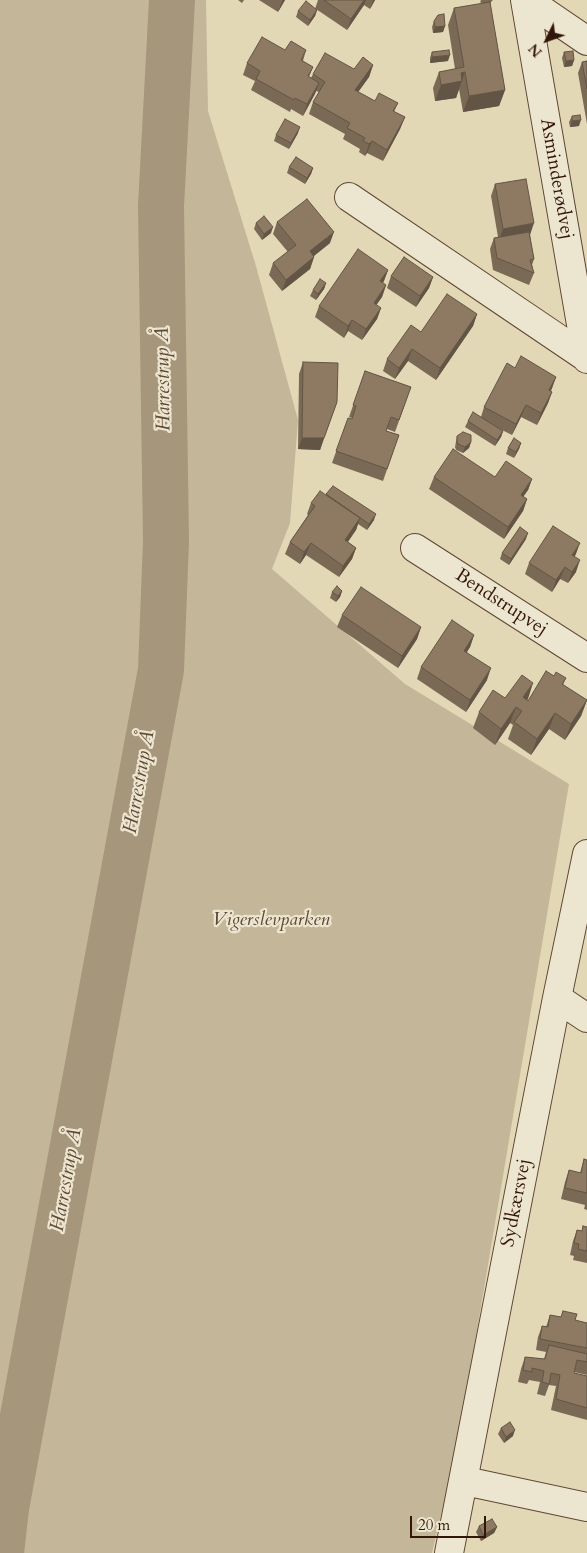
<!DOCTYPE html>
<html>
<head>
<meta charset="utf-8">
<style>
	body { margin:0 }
	#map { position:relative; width:587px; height:1553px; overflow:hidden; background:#e2d8b6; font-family:Cardo,serif }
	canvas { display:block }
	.north { position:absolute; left:522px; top:15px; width:50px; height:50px; -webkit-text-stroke:4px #ece6d0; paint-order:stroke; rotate:228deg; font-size:14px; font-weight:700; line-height:20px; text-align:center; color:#331509 }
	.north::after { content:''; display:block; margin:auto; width:18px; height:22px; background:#331509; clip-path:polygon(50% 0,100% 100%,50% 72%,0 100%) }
	.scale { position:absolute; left:410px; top:1516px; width:76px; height:22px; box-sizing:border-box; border:2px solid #331509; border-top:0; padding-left:6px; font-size:15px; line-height:18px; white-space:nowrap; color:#331509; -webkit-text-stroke:4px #ece6d0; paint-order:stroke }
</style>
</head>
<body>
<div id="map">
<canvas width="587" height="1553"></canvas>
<div class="north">N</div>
<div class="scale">20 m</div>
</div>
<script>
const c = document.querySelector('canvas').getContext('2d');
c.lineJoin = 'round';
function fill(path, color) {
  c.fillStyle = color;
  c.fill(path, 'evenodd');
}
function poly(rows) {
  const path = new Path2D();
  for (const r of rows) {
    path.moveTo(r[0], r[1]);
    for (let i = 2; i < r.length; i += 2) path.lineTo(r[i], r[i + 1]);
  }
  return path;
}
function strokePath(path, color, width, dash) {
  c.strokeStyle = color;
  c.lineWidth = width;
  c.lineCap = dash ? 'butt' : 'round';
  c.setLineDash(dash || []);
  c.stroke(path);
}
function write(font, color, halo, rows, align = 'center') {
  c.font = font + ' Cardo,serif';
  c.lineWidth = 4.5;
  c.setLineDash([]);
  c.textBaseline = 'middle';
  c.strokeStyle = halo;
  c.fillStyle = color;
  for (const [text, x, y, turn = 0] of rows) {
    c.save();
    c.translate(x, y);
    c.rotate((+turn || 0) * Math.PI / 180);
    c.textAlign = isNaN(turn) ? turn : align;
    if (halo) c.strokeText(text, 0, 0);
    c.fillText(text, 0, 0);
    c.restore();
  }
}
const green = poly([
	[0,0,206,0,208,111,256,266,298,420,290,523,272,569,405,684,569,784,458,1443,432,1553,0,1553]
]);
const river = poly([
	[1,1553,6,1508,161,670,166,541,161,206,172,0]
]);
const minor = poly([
	[525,0,587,359],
	[527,0,587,41],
	[349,197,587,358],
	[415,548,587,658],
	[557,998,587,1018],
	[465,1481,587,1507],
	[449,1553,557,998,587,854]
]);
const wall = poly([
	[238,0,244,0,242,3],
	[259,0,285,0,278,12],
	[318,0,375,0,370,9,364,5,347,30,316,9,317,10,315,16,308,26,296,17,298,11,315,9],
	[481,0,493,0,490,3,505,90,499,106,463,112,459,89,456,98,435,101,433,88,439,72,455,69,448,25,454,8,483,4,480,2],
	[434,21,445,26,443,32,433,33,432,27],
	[285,50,306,50,303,61,313,67,309,77,311,78,313,74,354,69,373,65,369,77,358,92,375,101,398,103,394,112,405,117,400,129,383,161,367,153,365,156,359,152,360,149,343,139,345,134,309,114,313,102,319,92,316,91,303,116,291,109,290,112,251,90,255,81,243,75,247,63],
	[432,52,448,61,430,63,430,58],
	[564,52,574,60,572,66,564,67,562,58],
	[587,61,587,124,578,73,582,62],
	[572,116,579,126,570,127,569,122],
	[298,133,289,149,274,141,276,135],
	[289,167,313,168,311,174,305,184,287,173],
	[495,184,530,235,534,259,532,265,534,273,529,285,493,270,490,249,494,238,498,237,491,196],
	[277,222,330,243,314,256,314,257,310,269,282,291,269,275,273,263,288,252,273,234],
	[256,223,271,233,262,240,254,229],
	[388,270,383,283,386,285,382,297,376,305,381,308,377,319,362,340,348,331,344,338,315,317,319,306],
	[391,276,433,277,429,288,416,307,387,288],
	[326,283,324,289,316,300,310,296,313,290],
	[477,314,473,326,436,380,408,361,395,379,383,371,387,359],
	[303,362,337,402,320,450,298,449,299,374],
	[515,368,556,377,551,391,552,392,548,403,537,425,521,417,512,435,498,428,503,431,501,437,495,446,465,427,468,421,481,417,484,407],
	[365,371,411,387,395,432,387,429,386,431,399,435,383,481,332,463,348,418,352,419,352,418,349,417],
	[457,436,471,442,469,448,463,453,456,450,455,447],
	[521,443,519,449,514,458,506,454,508,448],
	[434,477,495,477,532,479,528,490,523,496,527,499,523,511,504,539,429,489],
	[333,486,374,520,367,530,358,524,356,530,348,542,356,548,352,559,339,577,306,555,300,564,285,554,290,542,308,515,307,514,311,503,326,495],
	[526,539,509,565,500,559,502,553],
	[576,554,574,557,576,572,568,583,560,579,552,592,525,574,529,563],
	[342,591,340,597,336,602,330,598,332,592],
	[342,615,421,627,417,639,398,668,337,627],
	[474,635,470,647,467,652,487,680,466,712,417,679,421,667],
	[554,676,566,678,563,685,587,700,581,716,565,740,549,729,531,755,508,739,513,725,510,723,495,745,473,728,479,712,505,698,528,701],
	[584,1159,587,1160,587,1210,584,1209,585,1205,561,1199,565,1182,569,1170,580,1173],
	[583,1226,587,1227,587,1263,573,1260,574,1256,570,1255,573,1241,577,1230,582,1231],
	[563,1311,575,1320,587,1323,587,1375,574,1372,574,1373,587,1376,587,1420,551,1410,556,1386,549,1385,545,1396,537,1394,540,1382,529,1380,527,1384,518,1382,521,1369,525,1357,544,1359,546,1352,536,1350,538,1337,542,1326,546,1327,550,1315,561,1317],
	[501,1428,513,1436,504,1443,498,1434],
	[479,1526,497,1527,494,1533,481,1541,476,1532]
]);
const shadedWall = poly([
	[283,0,285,0,278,12,282,1],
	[364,0,366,0,364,5,347,30,351,19],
	[373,0,375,0,370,9],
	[317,10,315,16,308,26,310,20],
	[445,26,443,32,433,33,435,27],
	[450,55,448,61,430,63,432,57],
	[574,60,572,66,564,67,566,61],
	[373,65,369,77,351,102,355,90],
	[465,72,456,98,435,101,441,85,461,73],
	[319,83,315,94,303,116,307,104],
	[505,90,499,106,463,112,469,96],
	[405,117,400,129,383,161,387,150],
	[581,120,579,126,570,127,572,121],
	[300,127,298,133,289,149,291,143],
	[372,141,367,153,365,156,369,144],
	[313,168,311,174,305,184,307,178],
	[534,223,530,235,499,240,503,229],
	[273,227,271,233,262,240,264,234],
	[334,232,330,243,305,263,310,251],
	[314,257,310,269,282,291,286,280],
	[388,270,384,281,376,293,380,281],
	[433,277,429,288,416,307,420,296],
	[326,283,324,289,316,300,318,294],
	[386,285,382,297,370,314,374,303],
	[381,308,377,319,362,340,366,329],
	[477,314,473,326,436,380,440,368],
	[352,320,348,331,344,338,348,326],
	[412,349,408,361,395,379,399,368],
	[556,377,552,388,545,402,549,390],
	[552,392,548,403,537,425,541,413],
	[526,405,521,417,512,435,516,424],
	[503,431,501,437,495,446,497,440],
	[302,438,324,438,320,450,298,449],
	[471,442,469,448,463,453,465,447],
	[521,443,519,449,514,458,516,452],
	[532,479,528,490,517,506,521,495],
	[527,499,523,511,504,539,508,527],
	[376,514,374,520,367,530,369,524],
	[360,518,356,530,341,551,345,540],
	[528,533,526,539,509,565,511,559],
	[311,543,306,555,300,564,304,552],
	[580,543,576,554,568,567,572,555],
	[356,548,352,559,339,577,343,566],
	[580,560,576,572,568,583,572,572],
	[565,567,560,579,552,592,556,580],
	[342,591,340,597,336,602,338,596],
	[421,627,417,639,398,668,402,656],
	[474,635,470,647,460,662,464,651],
	[491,668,487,680,466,712,470,700],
	[533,683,528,699,520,709,523,697],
	[587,700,581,716,565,740,571,724],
	[516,707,510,723,495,745,501,729],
	[555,713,549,729,531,755,537,739],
	[515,1430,513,1436,504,1443,506,1437],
	[497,1527,494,1533,481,1541,483,1535]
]);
const building = poly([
	[324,0,364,0,351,19,324,0],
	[306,1,317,10,310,20,298,11,306,1],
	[490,2,505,90,469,96,465,72,461,73,462,81,441,85,439,72,464,67,454,8,490,2],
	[444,14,445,26,435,27,434,21,438,15,444,14],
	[262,37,285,50,291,41,306,50,301,60,313,67,308,76,319,83,307,104,295,98,294,100,256,79,260,71,247,63,262,37],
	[449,50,450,55,432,57,432,52,449,50],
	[573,51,574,60,566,61,564,52,573,51],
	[325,53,354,69,363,57,373,65,355,90,375,101,379,93,398,103,393,111,405,117,387,150,372,141,369,144,363,141,365,138,347,128,350,123,313,102,325,82,313,74,325,53],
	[587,61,587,89,582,62,587,61],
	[580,115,581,120,572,121,572,116,580,115],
	[285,119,300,127,291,143,276,135,285,119],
	[296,157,313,168,307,178,289,167,296,157],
	[526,179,534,223,503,229,495,184,526,179],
	[307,199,334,232,310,251,314,257,286,280,273,263,296,245,277,222,307,199],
	[264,216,273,227,264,234,256,223,264,216],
	[529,232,534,259,530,260,534,273,497,258,494,238,529,232],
	[358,249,388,270,380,281,386,285,374,303,381,308,366,329,352,320,348,326,319,306,358,249],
	[404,257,433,277,420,296,391,276,404,257],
	[320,279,326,283,318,294,313,290,320,279],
	[447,294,477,314,440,368,412,349,399,368,387,359,411,325,421,332,447,294],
	[521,356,556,377,549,390,552,392,541,413,526,405,516,424,484,407,507,363,515,368,521,356],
	[303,362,338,363,337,402,324,438,302,438,303,362],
	[365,371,411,387,399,420,391,417,386,431,399,435,387,469,336,451,348,418,352,419,356,406,353,405,365,371],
	[473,412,503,431,497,440,468,421,473,412],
	[463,432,471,435,471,442,465,447,458,444,457,441,457,436,463,432],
	[514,438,521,443,516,452,508,448,514,438],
	[453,449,495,477,506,461,532,479,521,495,527,499,508,527,434,477,453,449],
	[333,486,376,514,369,524,326,494,333,486],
	[320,491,360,518,345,540,356,548,343,566,311,543,304,552,290,542,315,506,311,503,320,491],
	[553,526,580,543,572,555,580,560,572,572,565,567,556,580,529,563,553,526],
	[520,527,528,533,511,559,502,553,520,527],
	[337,586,342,591,338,596,332,592,337,586],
	[361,587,421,627,402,656,342,615,361,587],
	[452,620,474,635,464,651,491,668,470,700,421,667,452,620],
	[546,671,554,676,556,672,566,678,562,684,587,700,571,724,555,713,537,739,514,722,522,711,516,707,501,729,479,712,493,690,505,698,522,675,533,683,523,697,528,701,546,671],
	[584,1159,587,1160,587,1193,565,1188,569,1170,581,1173,584,1159],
	[583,1226,587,1227,587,1251,578,1249,579,1244,574,1243,577,1230,582,1231,583,1226],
	[563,1311,577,1314,575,1320,587,1323,587,1348,540,1339,542,1326,548,1327,550,1315,561,1317,563,1311],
	[549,1345,587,1354,587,1362,577,1360,574,1373,587,1376,587,1408,556,1399,560,1375,551,1373,549,1384,542,1382,544,1371,532,1368,532,1372,523,1370,525,1357,545,1359,549,1345],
	[510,1422,515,1430,506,1437,501,1428,510,1422],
	[492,1519,497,1527,483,1535,479,1526,492,1519]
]);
const streetNames = [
	["Asminderødvej",556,179,80],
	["Bendstrupvej",501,603,33],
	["Sydkærsvej",517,1203,-79]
];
const parkNames = [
	["Vigerslevparken",271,921]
];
const waterNames = [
	["Harrestrup Å",164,379,-91],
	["Harrestrup Å",140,782,-80],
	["Harrestrup Å",67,1180,-80]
];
fill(green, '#c4b799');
strokePath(river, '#a6967b', 46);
strokePath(minor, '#5f4634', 30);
strokePath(minor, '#ece6d0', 28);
fill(wall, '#7a6955');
fill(shadedWall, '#635545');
fill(building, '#8e7a63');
strokePath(building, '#635545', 1);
write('19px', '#331509', '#ece6d0', streetNames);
write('italic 19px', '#5e4634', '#ece6d0', parkNames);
write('italic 20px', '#614937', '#ece6d0', waterNames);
</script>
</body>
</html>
